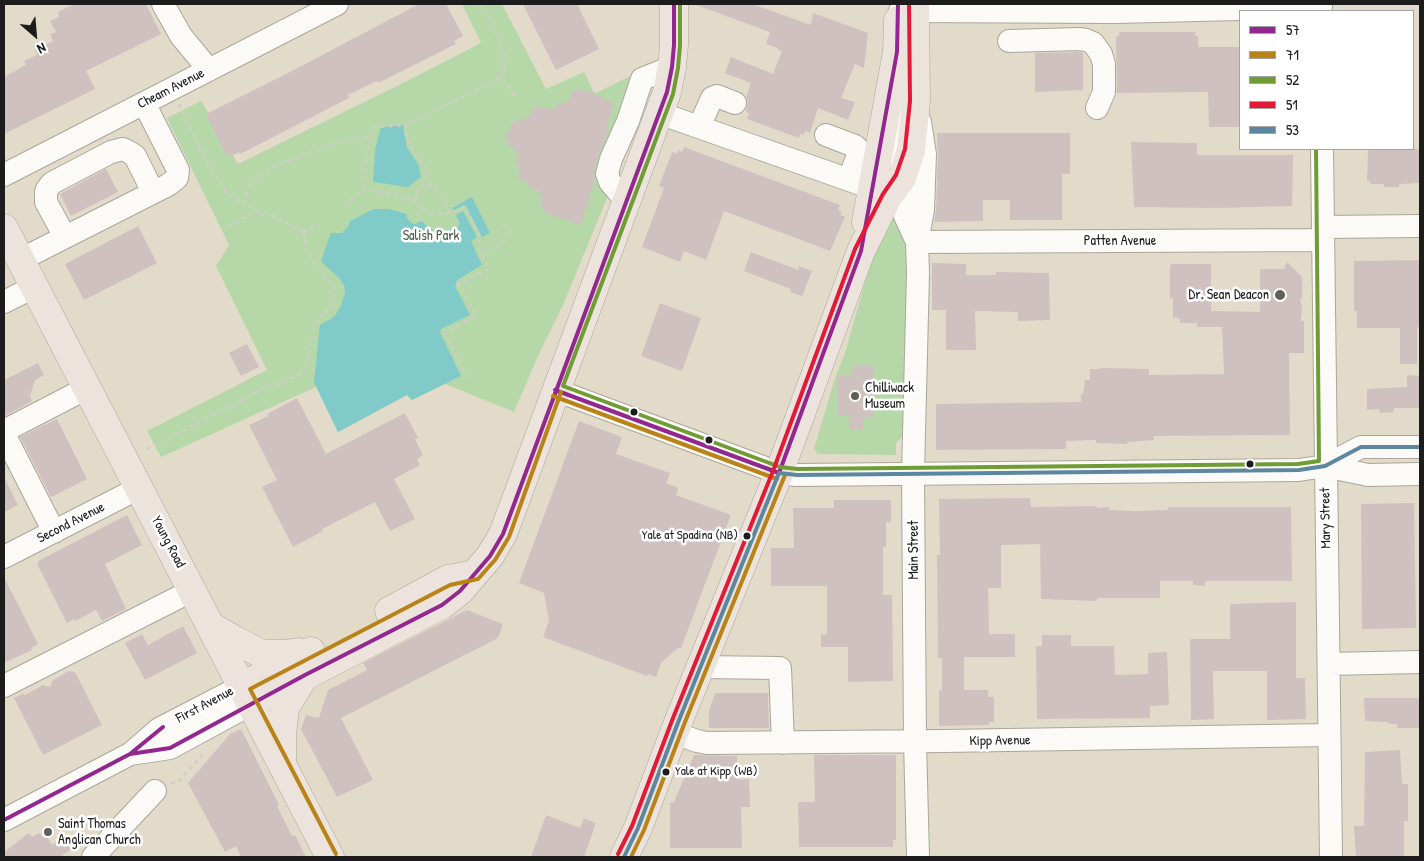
<!DOCTYPE html>
<html>
<head>
<meta charset="utf-8">
<style>
	body { margin:0 }
	#map { position:relative; width:1424px; height:861px; overflow:hidden; background:#e3dbc9; font-family:"Patrick Hand",sans-serif }
	canvas { display:block }
	.frame { position:absolute; inset:0; border:5px solid #1c1c1c; pointer-events:none }
	.legend { position:absolute; left:1239px; top:10px; width:175px; height:140px; box-sizing:border-box; background:#fff; border:1px solid #a4a4a4; margin:0; padding:6px 9px; list-style:none; font-size:15px; color:#1c1c1c }
	.legend li { display:flex; align-items:center; gap:10px; height:25px }
	.legend b { width:25px; border:1px solid #a4a4a4 }
	.north { position:absolute; left:10px; top:10px; width:50px; height:50px; -webkit-text-stroke:4px #fff; paint-order:stroke; rotate:153deg; font-size:14px; font-weight:700; line-height:20px; text-align:center; color:#1c1c1c }
	.north::after { content:''; display:block; margin:auto; width:18px; height:22px; background:#1c1c1c; clip-path:polygon(50% 0,100% 100%,50% 72%,0 100%) }
</style>
</head>
<body>
<div id="map">
<canvas width="1424" height="861"></canvas>
<div class="frame"></div>
<ul class="legend">
<li><b style="height:6px;background:#91278f"></b>57</li>
<li><b style="height:6px;background:#b98318"></b>71</li>
<li><b style="height:6px;background:#709c36"></b>52</li>
<li><b style="height:6px;background:#e31937"></b>51</li>
<li><b style="height:6px;background:#5d87a1"></b>53</li>
</ul>
<div class="north">N</div>
</div>
<script>
const c = document.querySelector('canvas').getContext('2d');
c.lineJoin = 'round';
function fill(path, color) {
  c.fillStyle = color;
  c.fill(path, 'evenodd');
}
function poly(rows) {
  const path = new Path2D();
  for (const r of rows) {
    path.moveTo(r[0], r[1]);
    for (let i = 2; i < r.length; i += 2) path.lineTo(r[i], r[i + 1]);
  }
  return path;
}
function strokePath(path, color, width, dash) {
  c.strokeStyle = color;
  c.lineWidth = width;
  c.lineCap = dash ? 'butt' : 'round';
  c.setLineDash(dash || []);
  c.stroke(path);
}
function write(font, color, halo, rows, align = 'center') {
  c.font = font + ' "Patrick Hand",sans-serif';
  c.lineWidth = 5;
  c.setLineDash([]);
  c.textBaseline = 'middle';
  c.strokeStyle = halo;
  c.fillStyle = color;
  for (const [text, x, y, turn = 0] of rows) {
    c.save();
    c.translate(x, y);
    c.rotate((+turn || 0) * Math.PI / 180);
    c.textAlign = isNaN(turn) ? turn : align;
    if (halo) c.strokeText(text, 0, 0);
    c.fillText(text, 0, 0);
    c.restore();
  }
}
const green = poly([
	[462,4,502,4,546,89,584,72,593,91,596,93,655,64,649,96,563,305,537,358,514,412,445,384,412,400,407,395,338,432,316,387,161,457,147,431,267,370,216,266,229,245,167,118,201,101,238,164,399,85,481,43],
	[899,206,910,237,902,437,896,443,896,455,818,454,814,449,834,381,846,350,877,239]
]);
const water = poly([
	[403,125,407,148,418,164,421,177,408,187,373,182,375,150,381,127],
	[472,197,490,233,482,237,466,206,464,205,454,210,452,208],
	[374,209,389,209,407,214,406,217,411,223,415,224,421,221,432,230,441,233,457,227,460,224,456,215,463,211,477,237,471,241,482,265,457,280,455,286,470,315,441,329,440,332,461,376,412,400,407,395,338,432,314,382,320,325,334,317,341,306,345,293,344,285,339,278,321,261,331,233,342,233,348,227,350,221]
]);
const building = poly([
	[74,4,146,4,161,34,86,71,95,89,4,134,4,77,26,65,24,61,37,55,35,50,53,41,50,34,56,32,50,21,59,17,58,12],
	[419,4,446,4,463,36,454,41,456,44,378,83,377,81,348,95,349,98,254,147,240,154,239,152,230,157,228,153,226,155,206,114,290,72],
	[523,4,577,4,599,49,556,70],
	[696,4,752,4,811,25,813,13,868,33,864,68,855,64,841,98,855,102,848,120,818,108,810,133,805,131,804,135,800,134,799,138,747,119,749,113,746,112,748,101,746,97,751,83,725,73,731,57,773,74,782,51,778,50,778,48,766,44,770,32,696,5],
	[1119,32,1195,32,1195,36,1198,36,1198,47,1240,47,1240,127,1209,127,1208,92,1117,93,1116,36,1119,36],
	[1078,52,1083,53,1083,90,1035,92,1035,53],
	[579,89,591,92,614,103,606,128,609,130,598,156,594,171,595,178,581,225,546,213,540,204,542,196,539,194,539,191,530,188,530,184,527,183,528,182,518,178,520,168,516,164,519,154,514,152,515,148,508,145,509,141,505,140,513,121,515,122,517,119,523,121,525,117,529,117,533,108,536,109,537,106,554,110,557,104,570,101,572,92],
	[937,133,1070,133,1070,174,1062,174,1062,220,1010,220,1010,200,983,200,983,221,934,222,936,211,938,154],
	[1131,142,1197,143,1197,155,1293,155,1292,206,1218,208,1134,207],
	[684,147,840,205,838,210,842,212,840,215,845,217,830,251,724,211,706,260,684,251,680,262,642,247,664,188,659,186,672,152,677,154,678,150,682,152],
	[1368,149,1420,149,1420,183,1399,184,1399,187,1384,187,1384,184,1370,184,1370,181,1367,181],
	[106,169,118,192,71,216,60,194],
	[138,226,157,263,84,300,65,264],
	[751,252,798,270,799,266,812,271,802,296,790,292,791,289,744,271],
	[1420,260,1420,327,1417,328,1417,364,1400,364,1400,328,1357,328,1357,311,1354,311,1354,261],
	[1287,262,1302,277,1302,297,1300,300,1302,307,1301,321,1304,321,1304,353,1289,353,1290,435,1154,436,1154,440,1127,442,1127,444,1096,443,1096,440,1066,441,1066,449,936,450,936,404,1081,402,1081,394,1083,394,1085,380,1090,380,1090,369,1100,369,1100,368,1149,369,1149,375,1224,374,1222,327,1197,327,1197,323,1180,323,1179,318,1173,318,1173,298,1170,298,1170,265,1172,265,1172,264,1211,264,1211,311,1260,312,1260,269,1284,269],
	[932,263,966,264,966,275,996,275,996,272,1049,273,1050,320,1018,321,1018,312,975,311,976,350,946,350,946,310,932,310],
	[660,303,701,318,682,371,641,356],
	[247,344,259,367,241,376,229,353],
	[38,363,44,375,35,380,30,396,32,401,5,416,4,412,4,380],
	[852,366,873,366,874,417,863,417,863,430,849,430,849,416,838,416,837,376,852,375],
	[1407,375,1420,376,1420,408,1394,408,1394,412,1380,413,1379,409,1367,410,1367,389,1407,387],
	[297,398,326,454,405,413,418,438,415,439,423,455,417,459,420,465,394,479,415,519,390,531,375,502,322,529,323,531,293,547,262,487,277,480,249,425,268,416,267,414],
	[57,419,87,479,51,497,20,437],
	[579,421,622,437,616,454,670,473,666,483,678,488,676,495,731,515,681,648,678,648,661,663,656,677,648,674,647,676,543,637,549,621,544,593,519,583],
	[4,477,18,505,4,512],
	[1030,498,1031,507,1097,506,1097,508,1109,507,1109,510,1135,511,1168,510,1168,507,1291,507,1292,581,1205,581,1205,586,1193,585,1193,581,1160,581,1160,598,1097,598,1097,601,1041,599,1040,544,1001,545,1001,588,988,588,989,634,1015,634,1015,657,964,657,964,690,988,690,988,697,994,697,994,722,989,722,989,725,939,726,939,690,942,690,942,658,938,658,937,555,940,555,939,499],
	[834,500,891,500,891,522,886,522,886,547,883,547,883,595,892,595,893,681,848,682,848,647,821,647,821,634,827,634,827,586,771,586,771,548,794,548,793,508,834,508],
	[1414,503,1416,628,1362,629,1361,504],
	[127,515,142,545,105,564,126,609,102,621,96,610,75,621,74,619,67,623,37,564,39,563,38,561],
	[4,577,38,644,31,648,32,650,4,663],
	[1296,602,1296,678,1305,678,1306,719,1267,720,1267,671,1213,671,1214,719,1191,720,1190,639,1230,639,1230,604],
	[467,610,503,624,498,638,341,718,373,780,337,797,301,729,306,715,319,718,328,690,367,670,363,663],
	[183,626,197,653,145,680,125,643,142,634,148,645],
	[1042,635,1071,635,1071,646,1114,646,1115,675,1148,674,1148,653,1167,652,1169,705,1150,706,1150,718,1037,719,1036,646,1042,646],
	[69,671,75,672,102,725,43,755,14,698,23,694,25,695,43,685,50,687,53,680],
	[715,693,768,693,769,728,709,728,709,711],
	[1364,698,1419,698,1419,728,1397,728,1397,724,1389,724,1388,722,1365,721],
	[241,729,279,805,277,806,292,836,295,835,306,857,241,857,236,846,225,852,188,783,230,734],
	[1400,750,1402,784,1408,784,1408,821,1404,821,1404,857,1356,857,1354,826,1364,826,1365,752],
	[694,755,737,756,738,780,749,779,750,807,741,807,742,848,670,848,670,803,674,802],
	[814,755,896,755,896,840,893,840,893,847,799,847,798,802,815,802],
	[546,815,580,828,584,818,596,823,584,857,531,857],
	[29,833,32,837,39,833,43,838,48,838,52,845,63,837,70,847,70,850,60,857,4,857,4,852]
]);
const path = poly([
	[479,4,492,22,501,45,504,55,504,69,502,77],
	[179,104,201,151,227,194,257,211],
	[428,186,424,165,413,152,410,144,406,136,406,125,502,77,514,95],
	[363,189,369,138],
	[242,203,252,183,274,166,342,141,369,138,375,127,406,125],
	[345,206,363,189,402,196,415,201],
	[450,213,431,213,420,209,415,201,416,193,421,186,434,187,442,197,450,213,465,208,480,237,478,245,489,269,459,283,476,316,445,333,467,377],
	[228,227,257,211,273,216,303,232],
	[303,232,319,224],
	[482,254,503,242,507,235,504,223],
	[147,449,261,390,296,377,305,367,315,322,329,308,334,298,334,289,307,251,303,232],
	[171,784,180,780,205,752]
]);
const minor = poly([
	[163,4,181,36,209,70],
	[900,11,1116,12,1321,7],
	[1009,41,1079,39,1086,40,1093,43,1101,54,1104,64,1104,92,1097,108],
	[898,86,902,178,905,216,917,242],
	[659,113,872,188],
	[699,127,712,98,717,96,735,103],
	[826,135,855,146,858,149,859,152,849,179],
	[1322,149,1331,857],
	[4,175,337,4],
	[626,201,610,182,607,174,611,159,628,121,642,79,672,67],
	[1323,227,1420,226],
	[65,237,46,202,46,192,47,189,52,183,111,152,123,149,129,152,135,156,153,192],
	[917,242,1323,240],
	[20,260,168,185,177,178,178,170,144,103],
	[4,302,34,287],
	[555,390,779,473,797,475,1299,470,1325,466,1368,475,1420,474],
	[4,431,87,388],
	[4,434,54,532],
	[1325,466,1361,447,1420,447],
	[4,557,139,488],
	[1329,664,1420,662],
	[700,667,780,668,783,743],
	[4,686,193,590],
	[674,733,697,741,707,743,944,741,1329,735],
	[130,754,170,748,251,704],
	[4,820,130,754,159,729,242,686],
	[93,857,155,791],
	[918,857,915,742,913,474,918,273,917,242,923,210,925,154,920,122]
]);
const major = poly([
	[866,222,897,52,898,20],
	[4,228,330,857],
	[389,611,448,579,470,575],
	[211,626,235,640,262,654,285,654,299,652],
	[242,686,311,651],
	[251,704,442,605,460,591,490,556,503,534,667,92,672,67,674,45,674,4],
	[282,760,282,734,285,708,304,677],
	[624,857,638,828,679,720,779,473,861,251,888,197,902,178,911,150,916,101,915,4]
]);
const bus1 = poly([
	[555,390,779,473,861,251,897,52,898,4],
	[130,754,170,748,305,675,442,605,460,591,490,556,503,534,667,92,672,67,674,45,674,4],
	[4,820,130,754,163,727]
]);
const bus2 = poly([
	[553,396,777,479],
	[336,854,250,689,450,585,478,579,495,560,509,537,561,392],
	[631,857,644,830,685,722,785,475]
]);
const bus3 = poly([
	[680,4,680,46,678,68,673,94,563,386,780,467,797,469,1298,464,1319,461,1316,149]
]);
const bus4 = poly([
	[618,854,632,826,673,718,773,471,855,249,883,194,896,175,905,149,910,101,909,4]
]);
const bus5 = poly([
	[624,857,638,828,679,720,779,473,797,475,1299,470,1325,466,1361,447,1420,447]
]);
const markers = [
	[1280,295,6,"#625f59"],
	[855,396,5,"#625f59"],
	[634,412,4.5,"#1c1c1c"],
	[709,440,4.5,"#1c1c1c"],
	[1250,464,4.5,"#1c1c1c"],
	[747,536,4.5,"#1c1c1c"],
	[666,772,4.5,"#1c1c1c"],
	[48,832,5,"#625f59"]
];
const busNames = [
	["Yale at Spadina (NB)",738,536],
	["Yale at Kipp (WB)",675,772,"left"]
];
const streetNames = [
	["Cheam Avenue",171,89,-27],
	["Patten Avenue",1120,241],
	["Mary Street",1326,518,-91],
	["Second Avenue",71,523,-27],
	["Young Road",168,542,62],
	["Main Street",914,550,-90],
	["First Avenue",205,705,-28],
	["Kipp Avenue",1000,741,-1]
];
const parkNames = [
	["Salish Park",431,236]
];
const poiNames = [
	["Dr. Sean Deacon",1269,295,"right"],
	["Chilliwack",865,388],
	["Museum",865,404],
	["Saint Thomas",58,824],
	["Anglican Church",58,840]
];
fill(green, '#b6d7a7');
fill(water, '#80caca');
fill(building, '#d0c1c1');
strokePath(minor, '#aba69b', 24);
strokePath(major, '#aba69b', 29);
strokePath(path, '#cfcdc8', 2.5, [4, 4]);
strokePath(minor, '#fbfaf7', 22);
strokePath(major, '#ece4dc', 28);
strokePath(bus1, '#91278f', 4);
strokePath(bus2, '#b98318', 4);
strokePath(bus3, '#709c36', 4);
strokePath(bus4, '#e31937', 4);
strokePath(bus5, '#5d87a1', 4);
for (const [x, y, r, color] of markers) {
  const dot = new Path2D();
  dot.arc(x, y, r, 0, 2 * Math.PI);
  c.fillStyle = color;
  c.fill(dot);
  strokePath(dot, '#fff', 2);
}
write('13px', '#1c1c1c', '#fff', busNames, 'right');
write('14px', '#1c1c1c', '#fff', streetNames);
write('14px', '#455c43', '#fff', parkNames);
write('14px', '#1c1c1c', '#fff', poiNames, 'left');
</script>
</body>
</html>
